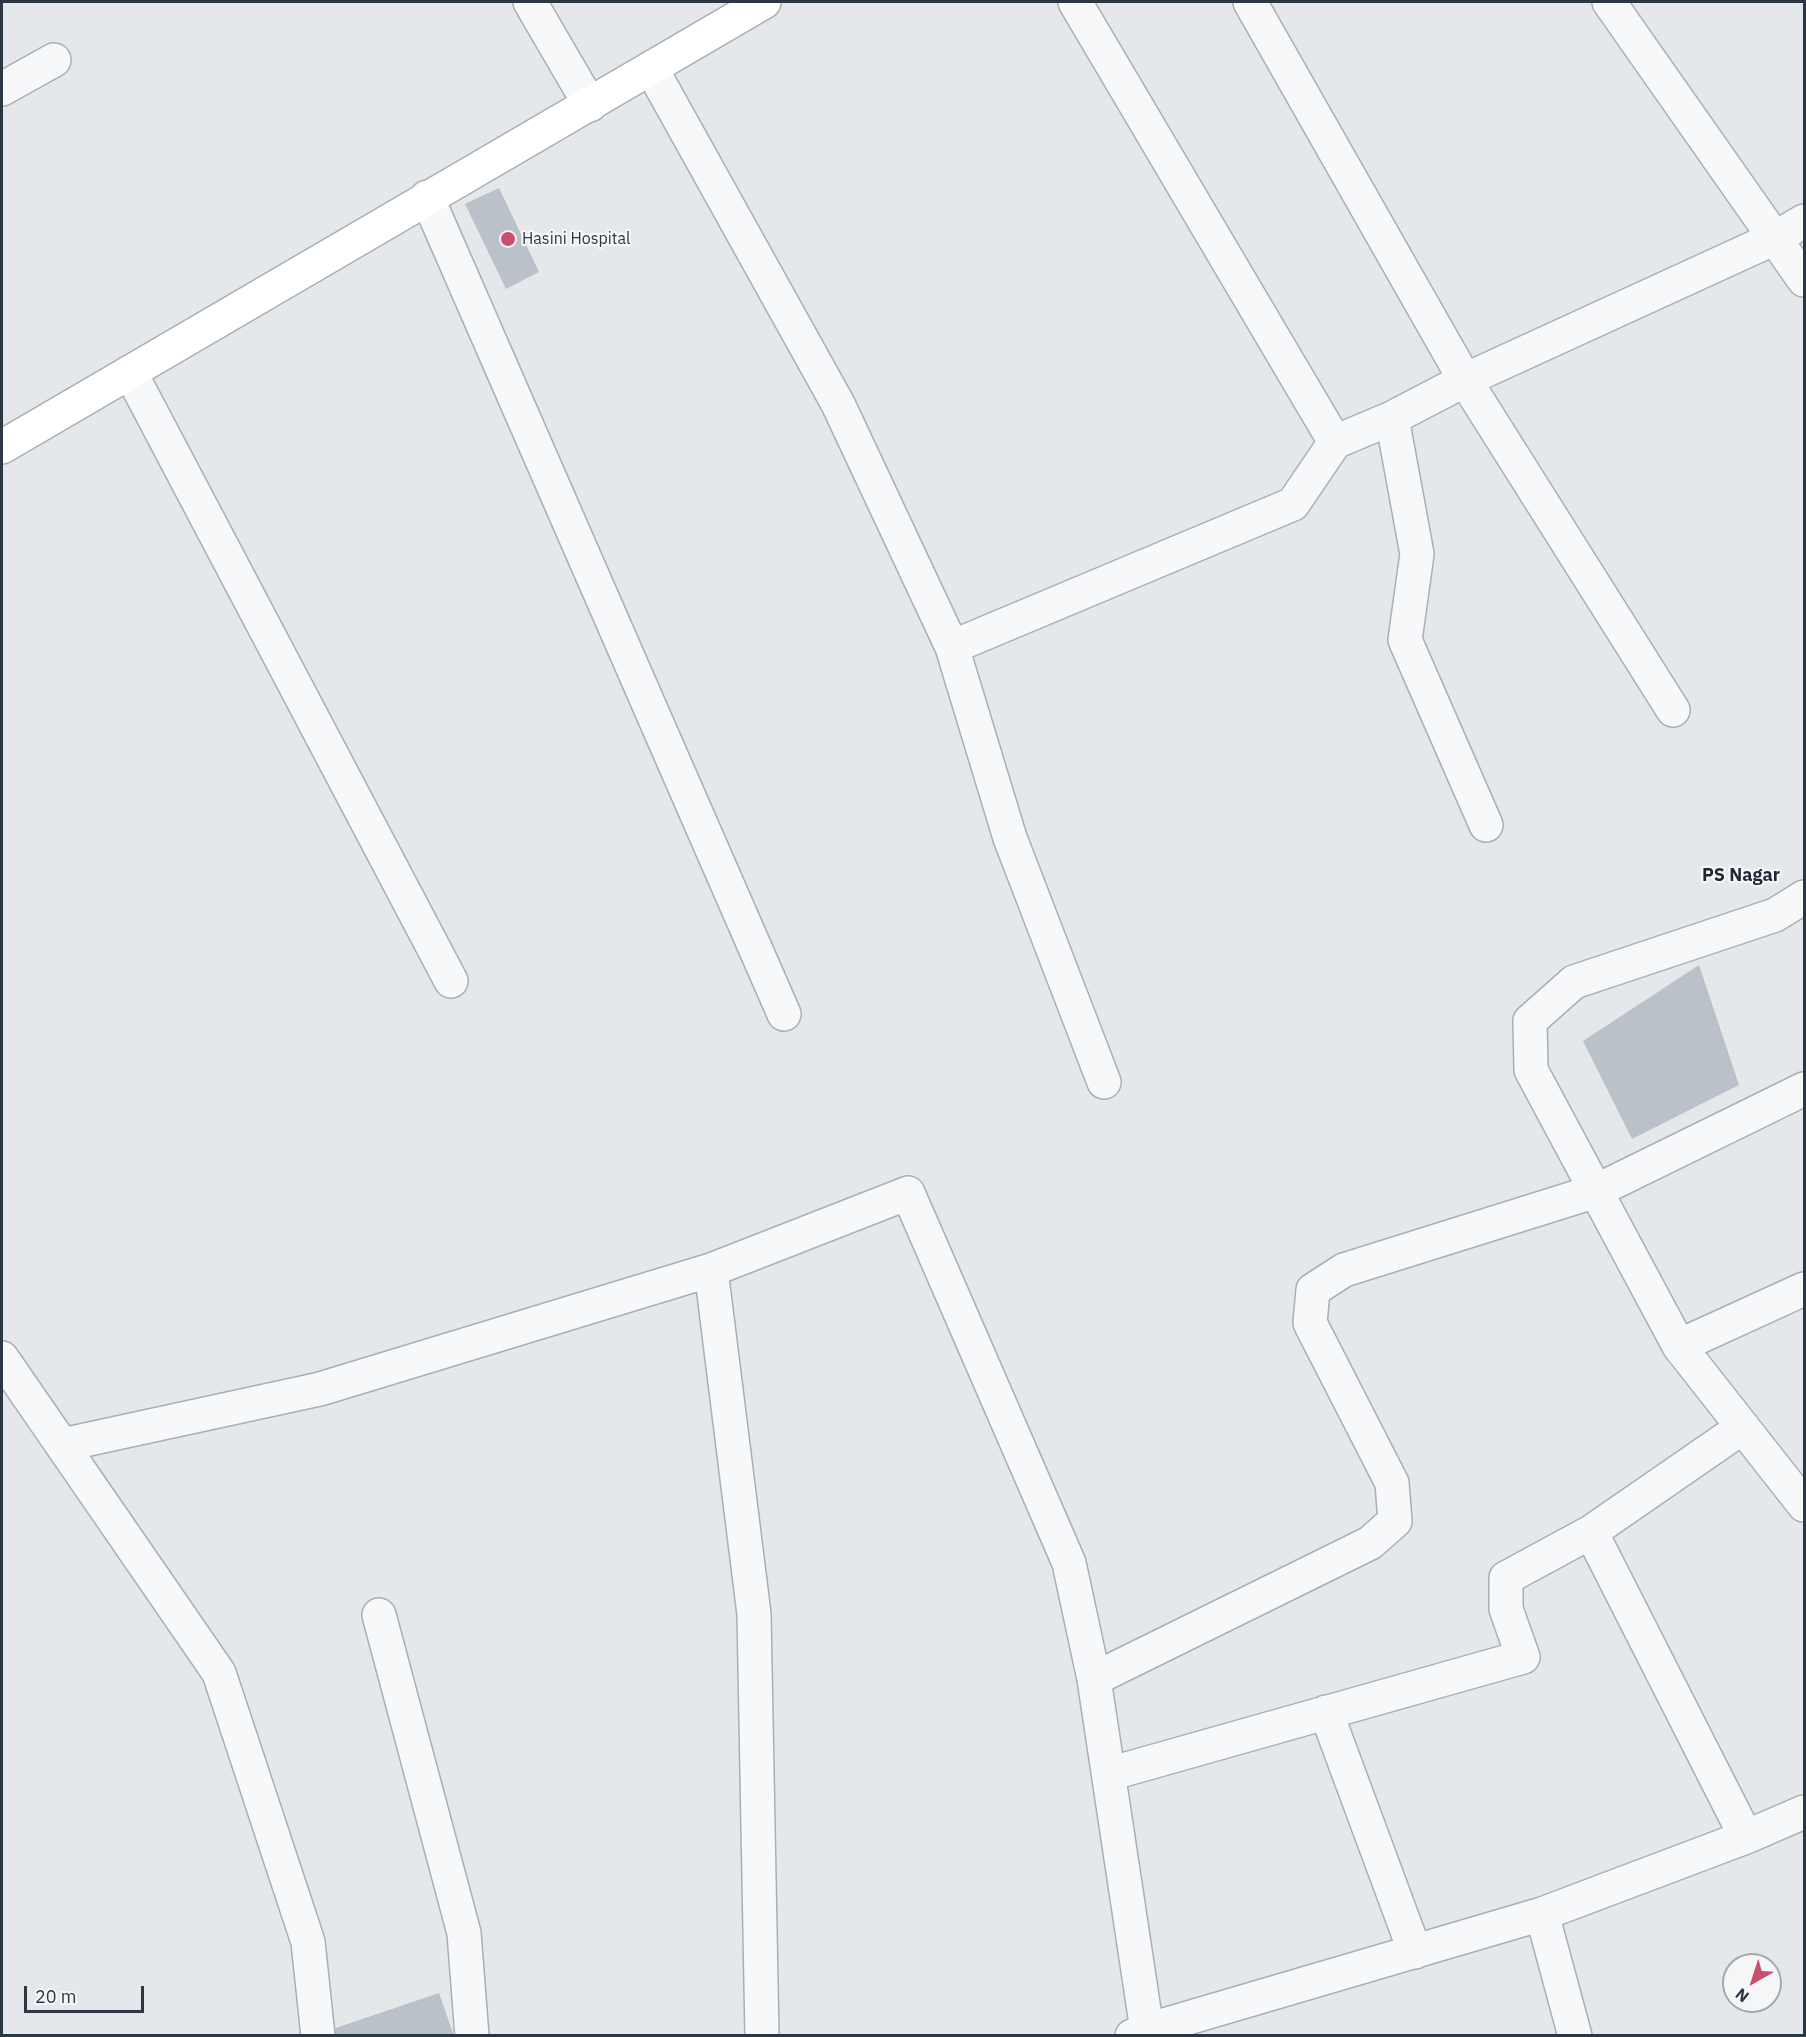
<!DOCTYPE html>
<html>
<head>
<meta charset="utf-8">
<style>
	body { margin:0 }
	#map { position:relative; width:1806px; height:2037px; overflow:hidden; background:#e4e8eb; font-family:"IBM Plex Sans",sans-serif }
	canvas { display:block }
	.frame { position:absolute; inset:0; border:3px solid #2c3743; pointer-events:none }
	.north { position:absolute; left:1722px; top:1953px; width:60px; height:60px; box-sizing:border-box; background:#f4f6f8; border:2px solid #a4aab0; border-radius:50%; rotate:219deg; font-size:16px; font-weight:700; line-height:24px; text-align:center; color:#2c3743 }
	.north::after { content:''; display:block; margin:auto; width:21px; height:27px; background:#ca4f6e; clip-path:polygon(50% 0,100% 100%,50% 72%,0 100%) }
	.scale { position:absolute; left:24px; top:1986px; width:120px; height:27px; box-sizing:border-box; border:3px solid #2c3743; border-top:0; padding-left:8px; font-size:18px; line-height:21px; white-space:nowrap; color:#2c3743; -webkit-text-stroke:4px #f4f6f8; paint-order:stroke }
</style>
</head>
<body>
<div id="map">
<canvas width="1806" height="2037"></canvas>
<div class="frame"></div>
<div class="north">N</div>
<div class="scale">20 m</div>
</div>
<script>
const c = document.querySelector('canvas').getContext('2d');
c.lineJoin = 'round';
function fill(path, color) {
  c.fillStyle = color;
  c.fill(path, 'evenodd');
}
function poly(rows) {
  const path = new Path2D();
  for (const r of rows) {
    path.moveTo(r[0], r[1]);
    for (let i = 2; i < r.length; i += 2) path.lineTo(r[i], r[i + 1]);
  }
  return path;
}
function strokePath(path, color, width, dash) {
  c.strokeStyle = color;
  c.lineWidth = width;
  c.lineCap = dash ? 'butt' : 'round';
  c.setLineDash(dash || []);
  c.stroke(path);
}
function write(font, color, halo, rows, align = 'center') {
  c.font = font + ' "IBM Plex Sans",sans-serif';
  c.lineWidth = 4.5;
  c.setLineDash([]);
  c.textBaseline = 'middle';
  c.strokeStyle = halo;
  c.fillStyle = color;
  for (const [text, x, y, turn = 0] of rows) {
    c.save();
    c.translate(x, y);
    c.rotate((+turn || 0) * Math.PI / 180);
    c.textAlign = isNaN(turn) ? turn : align;
    if (halo) c.strokeText(text, 0, 0);
    c.fillText(text, 0, 0);
    c.restore();
  }
}
const building = poly([
	[499,188,539,272,506,289,465,204],
	[1699,965,1739,1085,1632,1139,1583,1041],
	[439,1993,454,2036,325,2036,324,2032]
]);
const street = poly([
	[530,2,590,105],
	[1075,2,1335,442],
	[1250,2,1465,380,1673,710],
	[1609,2,1804,280],
	[651,68,838,404,952,647,1010,838,1104,1082],
	[2,89,54,60],
	[427,197,784,1014],
	[130,372,451,981],
	[1392,418,1417,554,1405,640,1486,825],
	[952,647,1293,504,1335,442,1392,418,1465,380,1775,238,1804,221],
	[1804,897,1775,915,1574,982,1530,1021,1531,1070,1679,1346,1804,1505],
	[711,1270,754,1614,762,2036],
	[1679,1346,1804,1289],
	[2,1358,219,1673,308,1942,318,2036],
	[62,1445,320,1389,711,1270,908,1193,1069,1563,1094,1679,1147,2030,1132,2036],
	[1591,1532,1746,1837],
	[379,1615,464,1933,472,2036],
	[1094,1679,1370,1543,1395,1521,1392,1483,1310,1323,1313,1290,1344,1270,1596,1191,1804,1089],
	[1326,1712,1415,1952],
	[1109,1774,1523,1657,1506,1609,1506,1578,1591,1532,1743,1427],
	[1542,1914,1575,2036],
	[1147,2030,1542,1914,1746,1837,1804,1812]
]);
const secondary = poly([
	[2,447,764,2]
]);
const markers = [
	[508,239,8,"#ca4f6e"]
];
const poiNames = [
	["Hasini Hospital",522,239]
];
const neighbourhoodNames = [
	["PS Nagar",1741,876]
];
fill(building, '#bbc1c8');
strokePath(street, '#a9afb5', 36);
strokePath(secondary, '#a9afb5', 36);
strokePath(street, '#f7f8fa', 33);
strokePath(secondary, '#fff', 33);
for (const [x, y, r, color] of markers) {
  const dot = new Path2D();
  dot.arc(x, y, r, 0, 2 * Math.PI);
  c.fillStyle = color;
  c.fill(dot);
  strokePath(dot, '#f4f6f8', 2);
}
write('16px', '#2c3743', '#f4f6f8', poiNames, 'left');
write('bold 18px', '#1e2834', '#f4f6f8', neighbourhoodNames);
</script>
</body>
</html>
